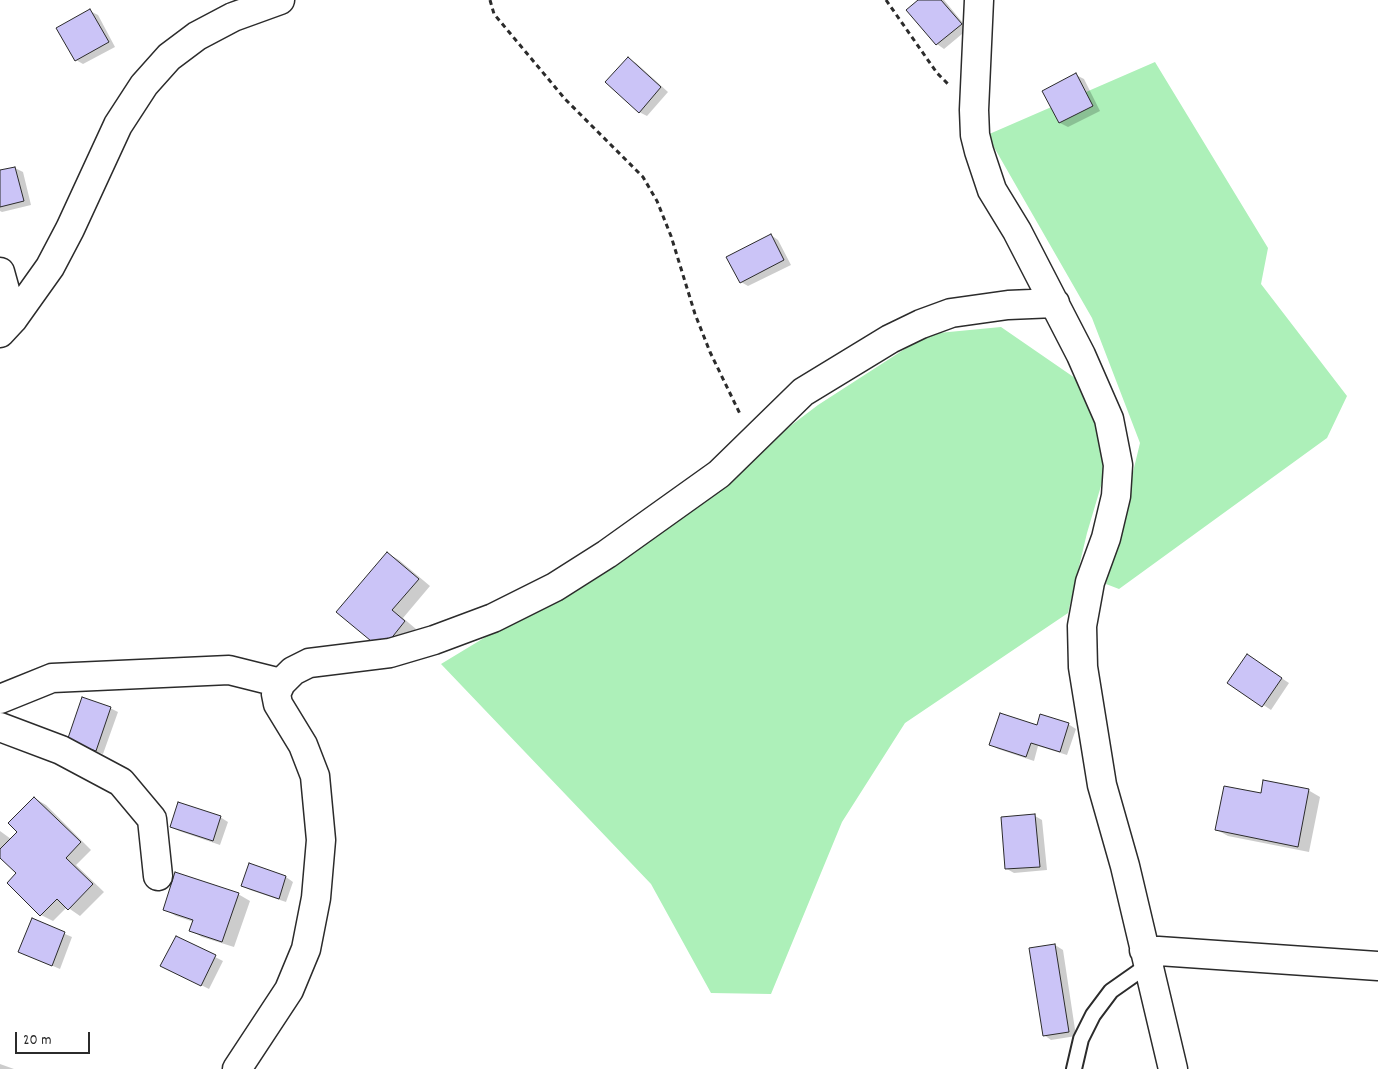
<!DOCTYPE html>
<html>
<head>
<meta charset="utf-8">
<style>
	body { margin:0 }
	#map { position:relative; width:1378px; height:1069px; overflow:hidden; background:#fff; font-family:Dekko,sans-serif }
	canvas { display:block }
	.scale { position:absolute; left:15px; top:1032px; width:75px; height:22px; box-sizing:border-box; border:2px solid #2b2b2b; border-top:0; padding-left:6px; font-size:15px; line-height:18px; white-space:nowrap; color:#2b2b2b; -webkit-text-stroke:4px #fff; paint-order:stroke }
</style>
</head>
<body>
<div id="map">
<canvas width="1378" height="1069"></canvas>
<div class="scale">20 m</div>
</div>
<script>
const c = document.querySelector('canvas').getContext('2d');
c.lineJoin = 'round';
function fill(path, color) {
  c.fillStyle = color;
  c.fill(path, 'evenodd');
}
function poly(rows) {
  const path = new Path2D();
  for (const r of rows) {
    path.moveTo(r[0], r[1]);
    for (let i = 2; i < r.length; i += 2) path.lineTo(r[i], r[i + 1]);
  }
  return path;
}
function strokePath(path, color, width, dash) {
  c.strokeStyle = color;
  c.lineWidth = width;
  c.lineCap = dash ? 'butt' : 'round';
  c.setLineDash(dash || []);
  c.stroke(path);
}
const green = poly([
	[1155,62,1268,248,1261,284,1347,396,1327,438,1119,589,1106,584,1140,443,1092,318,987,135],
	[1001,327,1075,378,1099,420,1106,469,1087,533,1068,613,905,723,842,822,771,994,711,993,651,884,441,664,616,558,818,405,928,334]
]);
const shadow = poly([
	[920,0,944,0,968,29,944,49,937,44,908,10],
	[90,11,98,15,115,47,83,64,76,60],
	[628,59,636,63,668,92,647,116,639,112],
	[1076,75,1084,79,1100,111,1068,127,1060,123,1044,91],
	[15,168,23,172,31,205,2,212,0,211,0,171],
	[771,235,778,240,791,265,748,286,741,282],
	[387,553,399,560,430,586,403,618,416,629,394,655,382,649],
	[1254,660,1289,683,1271,710,1229,682],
	[110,708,118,712,103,754,76,745],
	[1068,724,1076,729,1067,755,1038,746,1034,761,998,749,991,745,1038,726],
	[1308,790,1320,797,1309,852,1228,836,1217,830,1262,795],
	[34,798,46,805,91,850,76,865,104,892,80,916,67,907,53,921,41,915,18,873,0,856,0,831,11,839,19,832],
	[1035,816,1042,820,1047,870,1014,873,1007,869],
	[220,817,228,822,220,845,179,831,171,827],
	[250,865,286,877,293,882,286,902,250,890,243,886],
	[238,894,250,901,234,947,202,937,191,931,194,922,176,916,164,909],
	[32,920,72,937,60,969,20,952],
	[1055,945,1063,950,1076,1036,1051,1040,1044,1035],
	[215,957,223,961,209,989,169,969],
	[0,1064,14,1069,0,1069]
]);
const building = poly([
	[918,0,941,0,962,24,936,45,906,10,918,0],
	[90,9,109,42,75,61,56,28,90,9],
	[628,57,661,87,639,113,605,82,628,57],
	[1076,73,1093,106,1059,123,1042,91,1076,73],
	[15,167,24,201,0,207,0,170,15,167],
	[771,234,784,260,740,283,726,257,771,234],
	[387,552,419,579,392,610,405,621,382,650,336,612,387,552],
	[1247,654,1282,678,1262,707,1227,683,1247,654],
	[82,697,111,707,96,751,67,741,82,697],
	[1000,713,1037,725,1040,714,1069,723,1060,752,1031,743,1026,757,989,745,1000,713],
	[1263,780,1309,789,1298,847,1215,830,1224,786,1261,793,1263,780],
	[34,797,81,842,66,858,93,884,68,910,57,899,40,916,7,883,16,873,0,858,0,849,17,832,8,823,34,797],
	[178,802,221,816,213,841,170,827,178,802],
	[1035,814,1040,867,1005,869,1001,817,1035,814],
	[249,863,286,876,279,899,241,886,249,863],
	[175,872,239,893,222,942,189,931,193,920,163,910,175,872],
	[32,918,65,932,52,966,18,952,32,918],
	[176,936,216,955,201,986,160,966,176,936],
	[1055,944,1069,1032,1043,1036,1029,948,1055,944]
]);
const path = poly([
	[490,0,494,14,565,99,643,177,657,201,671,236,695,314,710,352,741,416],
	[886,0,937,73,948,84]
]);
const service = poly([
	[1074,1069,1081,1039,1093,1015,1111,991,1148,965]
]);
const minor = poly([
	[979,0,974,110,975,135,979,151,992,190,1017,231,1081,355,1109,419,1118,465,1116,496,1106,538,1090,582,1082,626,1083,667,1102,785,1125,866,1173,1069],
	[0,272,13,319],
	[0,333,13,319,50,267,70,229,118,125,144,85,169,57,197,36,233,17,280,0],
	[0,699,52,678,229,670,281,683],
	[0,727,61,750,121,782,152,819,158,876],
	[1144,950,1378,966],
	[237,1069,289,990,306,949,316,898,321,840,315,776,303,745,278,704,276,694,281,683,293,671,309,663,390,653,434,640,493,618,555,587,607,554,719,474,803,392,890,339,921,324,951,313,1008,305,1055,303]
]);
fill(green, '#adf0b9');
fill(shadow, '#0003');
fill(building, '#cbc4f7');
strokePath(building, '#2b2b2b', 1);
strokePath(service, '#2b2b2b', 18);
strokePath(minor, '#2b2b2b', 31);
strokePath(path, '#2b2b2b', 3, [5, 4]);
strokePath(service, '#fff', 14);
strokePath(minor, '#fff', 28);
</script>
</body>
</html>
